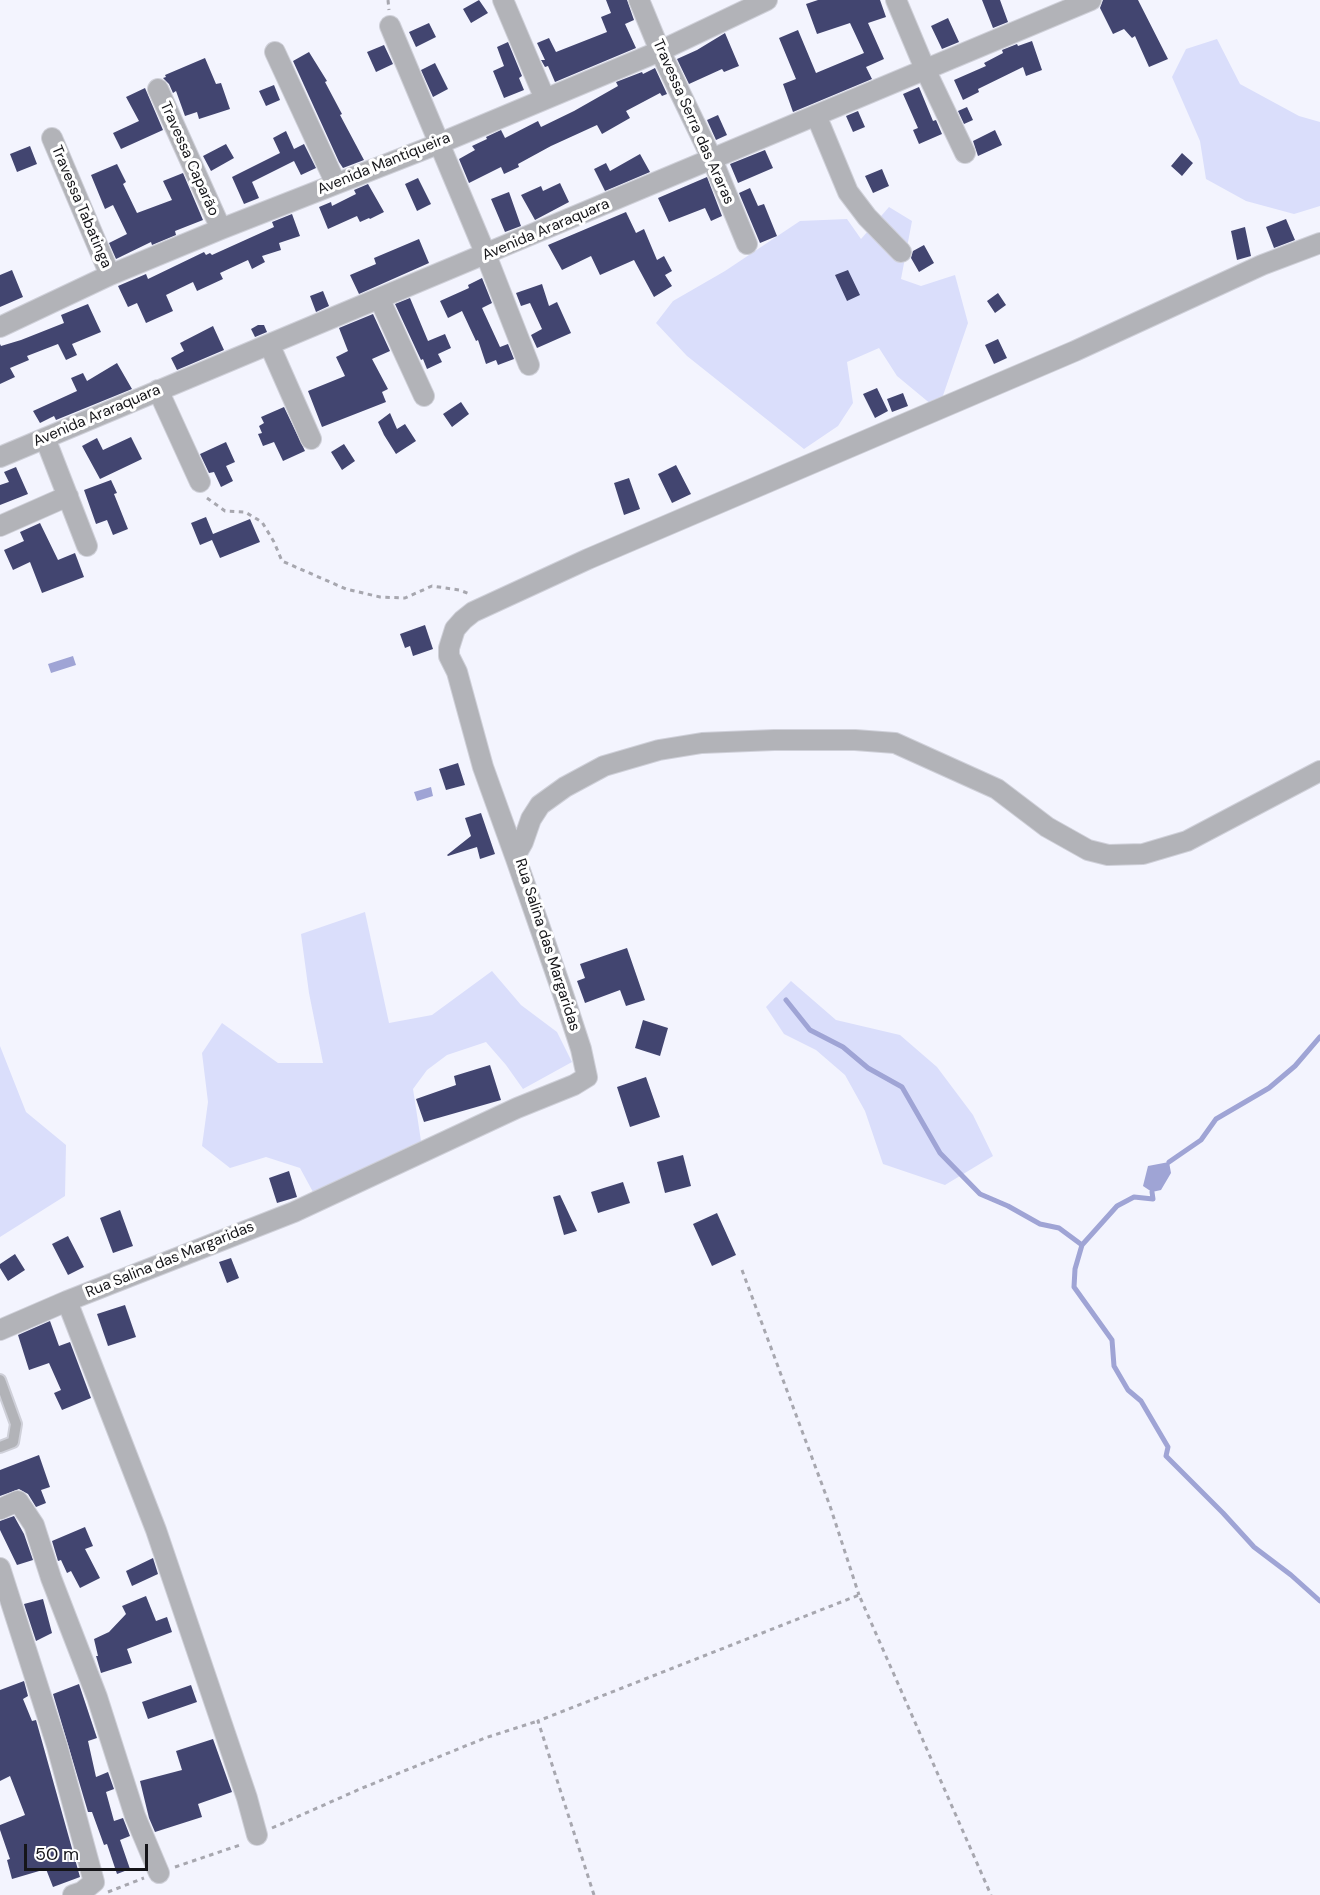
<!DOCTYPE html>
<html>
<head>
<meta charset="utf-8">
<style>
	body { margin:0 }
	#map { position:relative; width:1320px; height:1895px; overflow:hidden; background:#f3f4fe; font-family:"DM Sans",sans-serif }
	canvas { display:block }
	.scale { position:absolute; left:24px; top:1844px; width:124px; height:27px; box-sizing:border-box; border:3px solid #151519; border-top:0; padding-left:8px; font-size:18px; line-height:21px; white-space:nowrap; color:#151519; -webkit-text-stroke:4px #fff; paint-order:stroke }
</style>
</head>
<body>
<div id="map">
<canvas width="1320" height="1895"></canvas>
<div class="scale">50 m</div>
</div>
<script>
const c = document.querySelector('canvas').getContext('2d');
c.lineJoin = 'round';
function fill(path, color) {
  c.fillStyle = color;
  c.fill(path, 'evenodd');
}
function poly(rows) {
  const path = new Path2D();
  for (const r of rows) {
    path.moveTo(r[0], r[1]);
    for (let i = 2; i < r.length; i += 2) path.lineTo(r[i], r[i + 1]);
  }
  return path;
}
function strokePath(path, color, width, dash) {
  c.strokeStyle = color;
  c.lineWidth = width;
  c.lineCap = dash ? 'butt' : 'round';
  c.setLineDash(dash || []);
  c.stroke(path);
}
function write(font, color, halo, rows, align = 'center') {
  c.font = font + ' "DM Sans",sans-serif';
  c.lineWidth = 6;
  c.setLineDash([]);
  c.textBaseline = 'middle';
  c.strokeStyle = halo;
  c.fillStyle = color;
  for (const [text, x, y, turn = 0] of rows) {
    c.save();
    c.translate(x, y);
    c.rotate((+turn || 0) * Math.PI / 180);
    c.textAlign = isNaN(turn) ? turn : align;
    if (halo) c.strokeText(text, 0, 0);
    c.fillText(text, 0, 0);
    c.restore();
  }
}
const green = poly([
	[1217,39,1240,84,1299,116,1320,122,1320,206,1294,214,1246,201,1206,179,1200,141,1172,77,1186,49],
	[889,207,912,221,901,279,921,286,955,275,968,323,938,410,897,376,879,348,847,362,853,403,838,426,804,449,687,356,656,323,673,301,725,271,800,221,847,219,861,239],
	[365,912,389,1023,432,1015,492,971,521,1005,557,1032,572,1062,523,1089,506,1065,486,1042,447,1055,427,1070,413,1089,421,1141,313,1192,300,1168,266,1157,230,1168,202,1146,208,1102,202,1053,222,1023,278,1063,323,1063,309,993,301,934],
	[791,981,836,1020,900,1035,937,1067,973,1115,993,1156,945,1185,883,1164,865,1111,845,1075,816,1050,784,1034,766,1007],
	[0,1046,26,1112,66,1145,65,1196,0,1237]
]);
const water = poly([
	[73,656,76,665,51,673,48,664],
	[431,787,433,796,417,801,414,792],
	[1169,1162,1171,1173,1161,1190,1152,1192,1143,1186,1148,1166]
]);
const stream = poly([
	[786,1000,810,1030,843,1047,868,1068,902,1087,940,1153,980,1194,1008,1206,1040,1224,1059,1228,1082,1245],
	[1169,1162,1201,1140,1216,1119,1269,1088,1295,1066,1320,1037],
	[1152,1192,1153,1199,1134,1197,1117,1206,1082,1245,1075,1269,1074,1287,1112,1340,1114,1366,1128,1390,1141,1401,1168,1447,1166,1456,1223,1513,1254,1547,1291,1575,1320,1601]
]);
const building = poly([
	[479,0,488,13,471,23,463,9],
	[606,0,627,0,634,20,625,24,636,48,555,82,548,66,545,67,541,60,545,60,537,43,549,38,556,52,607,32,601,17,611,13],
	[818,0,880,0,886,17,868,23,884,59,866,67,872,79,793,112,783,84,796,79,779,38,798,30,816,73,864,53,850,23,817,34,806,4],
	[982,0,1000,0,1008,22,993,28],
	[1103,0,1138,0,1168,59,1149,67,1135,36,1132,38,1124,29,1113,34,1100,8],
	[948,18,959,42,942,49,931,26],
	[429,23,436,37,416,47,409,32],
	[725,33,739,66,724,72,722,69,689,84,677,59,697,50],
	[1032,41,1042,70,1026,76,1023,67,978,89,979,92,963,100,954,80,986,66,984,63,1003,53,1002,50,1017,44,1018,46],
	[508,42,522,76,519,78,524,90,504,98,493,71,504,66,497,47],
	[384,45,393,64,376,72,367,52],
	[309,52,327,81,325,82,342,114,340,115,364,160,343,168,339,162,293,61],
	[205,58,216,84,221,83,230,109,199,119,197,112,185,116,176,91,173,93,169,84,163,78,166,77,165,75],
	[435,63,448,89,433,97,421,70],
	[655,68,667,94,662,96,660,93,626,111,630,118,602,134,597,125,551,146,518,164,519,167,504,174,501,167,469,183,459,159,475,150,472,146,487,139,486,137,501,130,505,138,538,121,541,127,574,111,618,86,616,82,642,72,643,74],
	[274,85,280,100,266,106,259,91],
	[919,87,933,121,936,120,942,134,919,144,913,130,918,128,903,94],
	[145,88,163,130,121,149,113,133,139,121,126,97],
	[967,107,973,120,964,124,958,111],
	[858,111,865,127,853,132,846,116],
	[718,115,727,135,716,140,707,120],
	[995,130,1002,145,978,156,973,141],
	[286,131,294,149,304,144,316,168,301,175,294,161,252,182,259,198,244,204,232,177,280,153,273,138],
	[226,144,234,158,211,171,203,156],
	[30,146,37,164,17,172,10,154],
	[765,150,773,168,738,183,730,164],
	[1182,153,1193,163,1182,176,1171,166],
	[640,154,650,172,605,191,594,169,606,163,610,171],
	[117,164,126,182,123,184,137,213,172,200,163,181,183,173,203,220,175,231,176,235,152,245,151,242,116,259,109,243,127,234,113,205,105,209,91,175],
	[882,169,889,186,873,193,865,176],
	[707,177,722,216,711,221,705,208,669,222,658,198],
	[418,178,431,204,417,211,405,184],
	[560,183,569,202,535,220,521,195,541,186,543,191],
	[368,184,384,212,370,219,369,218,360,222,357,216,328,229,319,207,331,202,332,206,356,194,354,190],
	[750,188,758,206,764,204,777,236,760,243,739,193],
	[509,192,521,226,505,232,491,199],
	[626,212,636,233,644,229,657,260,664,256,672,271,665,275,672,286,654,297,634,260,600,275,591,256,562,270,548,245],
	[292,214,300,236,279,243,281,250,262,256,265,262,252,269,248,260,220,273,223,279,197,291,193,282,166,295,173,311,146,323,137,303,128,307,118,286,146,274,148,279,204,252,206,255,210,253,212,255,274,227,272,222],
	[1286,219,1295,240,1274,248,1266,227],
	[1245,227,1251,256,1237,260,1231,231],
	[419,239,429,263,359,294,350,275,376,264,374,258],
	[924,245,934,263,919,272,911,258,913,251],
	[12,270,23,297,0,307,0,275],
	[848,270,860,295,847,301,835,275],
	[482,278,492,303,482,308,500,347,508,344,514,359,498,365,496,360,486,364,478,340,476,341,462,311,448,318,440,301,469,288,468,285],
	[542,284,549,306,557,302,571,333,537,348,531,335,542,329,530,303,521,306,516,293],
	[323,291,329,306,316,312,310,296],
	[998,293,1006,305,995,313,987,301],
	[410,298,428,341,445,334,451,348,438,354,442,362,427,369,423,359,421,360,395,304],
	[88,304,101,332,72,344,77,355,66,360,58,344,27,356,29,360,10,368,15,377,0,384,0,344,1,346,21,340,64,323,61,315],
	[373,314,390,351,372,359,388,389,382,392,386,402,322,427,308,391,345,376,336,357,348,351,339,328],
	[258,325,264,325,267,332,255,337,251,329],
	[213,326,224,350,177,370,171,358,184,351,180,343],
	[998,339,1007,358,994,364,985,345],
	[117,363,132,389,56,420,54,416,40,423,33,411,77,391,71,378,83,373,87,381],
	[877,388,888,411,875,418,863,394],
	[903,393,908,406,892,412,887,399],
	[461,402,469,414,452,427,443,414],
	[284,407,305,451,283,461,274,442,263,446,258,434,262,433,259,426,264,423,261,417],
	[390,413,397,429,405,424,416,441,396,454,384,435,378,422],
	[131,437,142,459,100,479,82,446,97,438,103,450],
	[226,442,235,462,226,466,233,481,221,487,214,472,209,473,200,454],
	[344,444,355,461,342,470,331,452],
	[676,465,691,494,672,503,658,474],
	[16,467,28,494,0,505,0,485,9,482,4,472],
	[629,478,640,509,624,515,614,483],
	[111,480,117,493,114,494,128,529,113,535,107,520,96,524,84,490],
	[206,517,213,534,250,519,260,542,220,558,212,540,200,545,191,523],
	[40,523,58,560,75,553,84,577,42,593,30,562,13,570,4,550,24,541,20,532],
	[425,625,433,649,413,656,410,646,405,648,400,634],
	[458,763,465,785,446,790,439,769],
	[481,813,495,854,480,859,477,847,448,856,447,855,471,836,465,818],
	[627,948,645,1000,626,1006,620,990,585,1003,577,981,585,978,580,964],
	[643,1020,668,1028,660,1056,635,1048],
	[490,1065,501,1100,424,1122,416,1099,456,1085,454,1076],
	[646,1077,660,1117,630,1127,617,1087],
	[683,1155,691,1186,665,1193,657,1162],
	[289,1171,297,1197,277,1203,269,1178],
	[623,1182,630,1203,598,1213,591,1192],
	[560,1195,577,1231,564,1235,553,1197],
	[120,1210,133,1246,113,1253,100,1218],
	[717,1213,736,1255,712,1266,693,1224],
	[68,1236,84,1267,68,1275,52,1244],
	[15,1254,25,1270,8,1281,0,1268,0,1264],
	[231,1258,239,1278,227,1283,219,1262],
	[125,1305,136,1337,108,1346,97,1314],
	[50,1321,59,1346,70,1342,91,1398,62,1410,54,1393,61,1390,49,1363,29,1370,18,1335],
	[39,1455,50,1487,41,1490,46,1503,36,1507,28,1494,19,1489,0,1496,0,1470],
	[14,1516,24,1534,33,1560,17,1565,0,1530,0,1521],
	[85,1527,93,1546,85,1549,100,1578,80,1588,71,1571,67,1573,61,1560,58,1561,52,1541],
	[153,1558,158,1574,132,1586,126,1571],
	[146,1596,156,1621,167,1617,172,1632,127,1649,132,1663,101,1673,96,1656,98,1656,94,1639,109,1632,126,1614,122,1606],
	[43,1599,52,1633,36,1641,24,1604],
	[24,1681,28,1696,23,1699,32,1721,36,1720,80,1877,53,1887,46,1869,12,1879,7,1860,10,1859,0,1830,0,1825,25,1815,10,1776,0,1781,0,1690],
	[79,1684,97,1738,88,1741,96,1777,108,1772,114,1789,106,1792,114,1821,123,1818,130,1836,120,1840,130,1869,117,1874,107,1844,104,1845,92,1812,88,1812,53,1694],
	[191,1685,197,1702,148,1719,142,1702],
	[213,1739,232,1792,198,1804,202,1817,155,1832,149,1818,140,1781,182,1770,176,1751]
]);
const path = poly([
	[388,0,389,10],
	[207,498,225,511,245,512,262,522,274,542,282,561,346,589,380,597,405,598,432,586,459,590,470,594],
	[742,1270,830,1506,859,1595],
	[272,1828,360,1789,485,1738,538,1721],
	[175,1867,243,1844],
	[108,1892,144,1878],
	[594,1895,538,1721,859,1595,991,1895]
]);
const service = poly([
	[0,1380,16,1424,13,1442,0,1447]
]);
const minor = poly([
	[503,0,545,99],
	[639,0,660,51,712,159,747,244],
	[896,0,925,69,965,153],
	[390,26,486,255,529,365],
	[275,52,336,184],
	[158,89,221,229],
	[816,115,848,192,867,217,901,252],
	[52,138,110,275],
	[380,300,424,396],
	[0,327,110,275,221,229,438,144,660,51,767,0],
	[270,346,311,439],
	[158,390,200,482],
	[45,438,87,546],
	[0,457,1091,0],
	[0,526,68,496],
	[515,856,483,767,457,672,449,656,449,648,455,629,463,620,473,612,588,559,1075,351,1262,265,1320,243],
	[67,1301,156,1530,247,1798,257,1835],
	[0,1330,67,1301,294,1212,517,1108,574,1085,587,1077,581,1049,563,994,515,856,523,842,531,819,540,805,565,787,604,766,659,750,702,743,774,740,855,740,895,743,997,789,1047,827,1088,850,1108,855,1143,854,1187,841,1320,771],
	[0,1509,18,1501,34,1525,51,1578,97,1697,135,1816,159,1873],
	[0,1568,57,1746,94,1882,82,1892,73,1895]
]);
const streetNames = [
	["Travessa Serra das Araras",693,122,66],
	["Travessa Caparão",189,159,66],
	["Avenida Mantiqueira",384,164,-22],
	["Travessa Tabatinga",81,207,67],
	["Avenida Araraquara",546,230,-23],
	["Avenida Araraquara",97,416,-23],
	["Rua Salina das Margaridas",547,945,72],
	["Rua Salina das Margaridas",170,1260,-22]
];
fill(green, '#dadefb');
fill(water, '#9fa4d5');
strokePath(stream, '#9fa4d5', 5);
fill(building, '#424570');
strokePath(service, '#cfd0d9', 14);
strokePath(minor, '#cfd0d9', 22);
strokePath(path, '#a7a7af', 3, [4.5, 4.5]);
strokePath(service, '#b2b3b8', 10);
strokePath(minor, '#b2b3b8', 20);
write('15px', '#151519', '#fff', streetNames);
</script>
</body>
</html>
